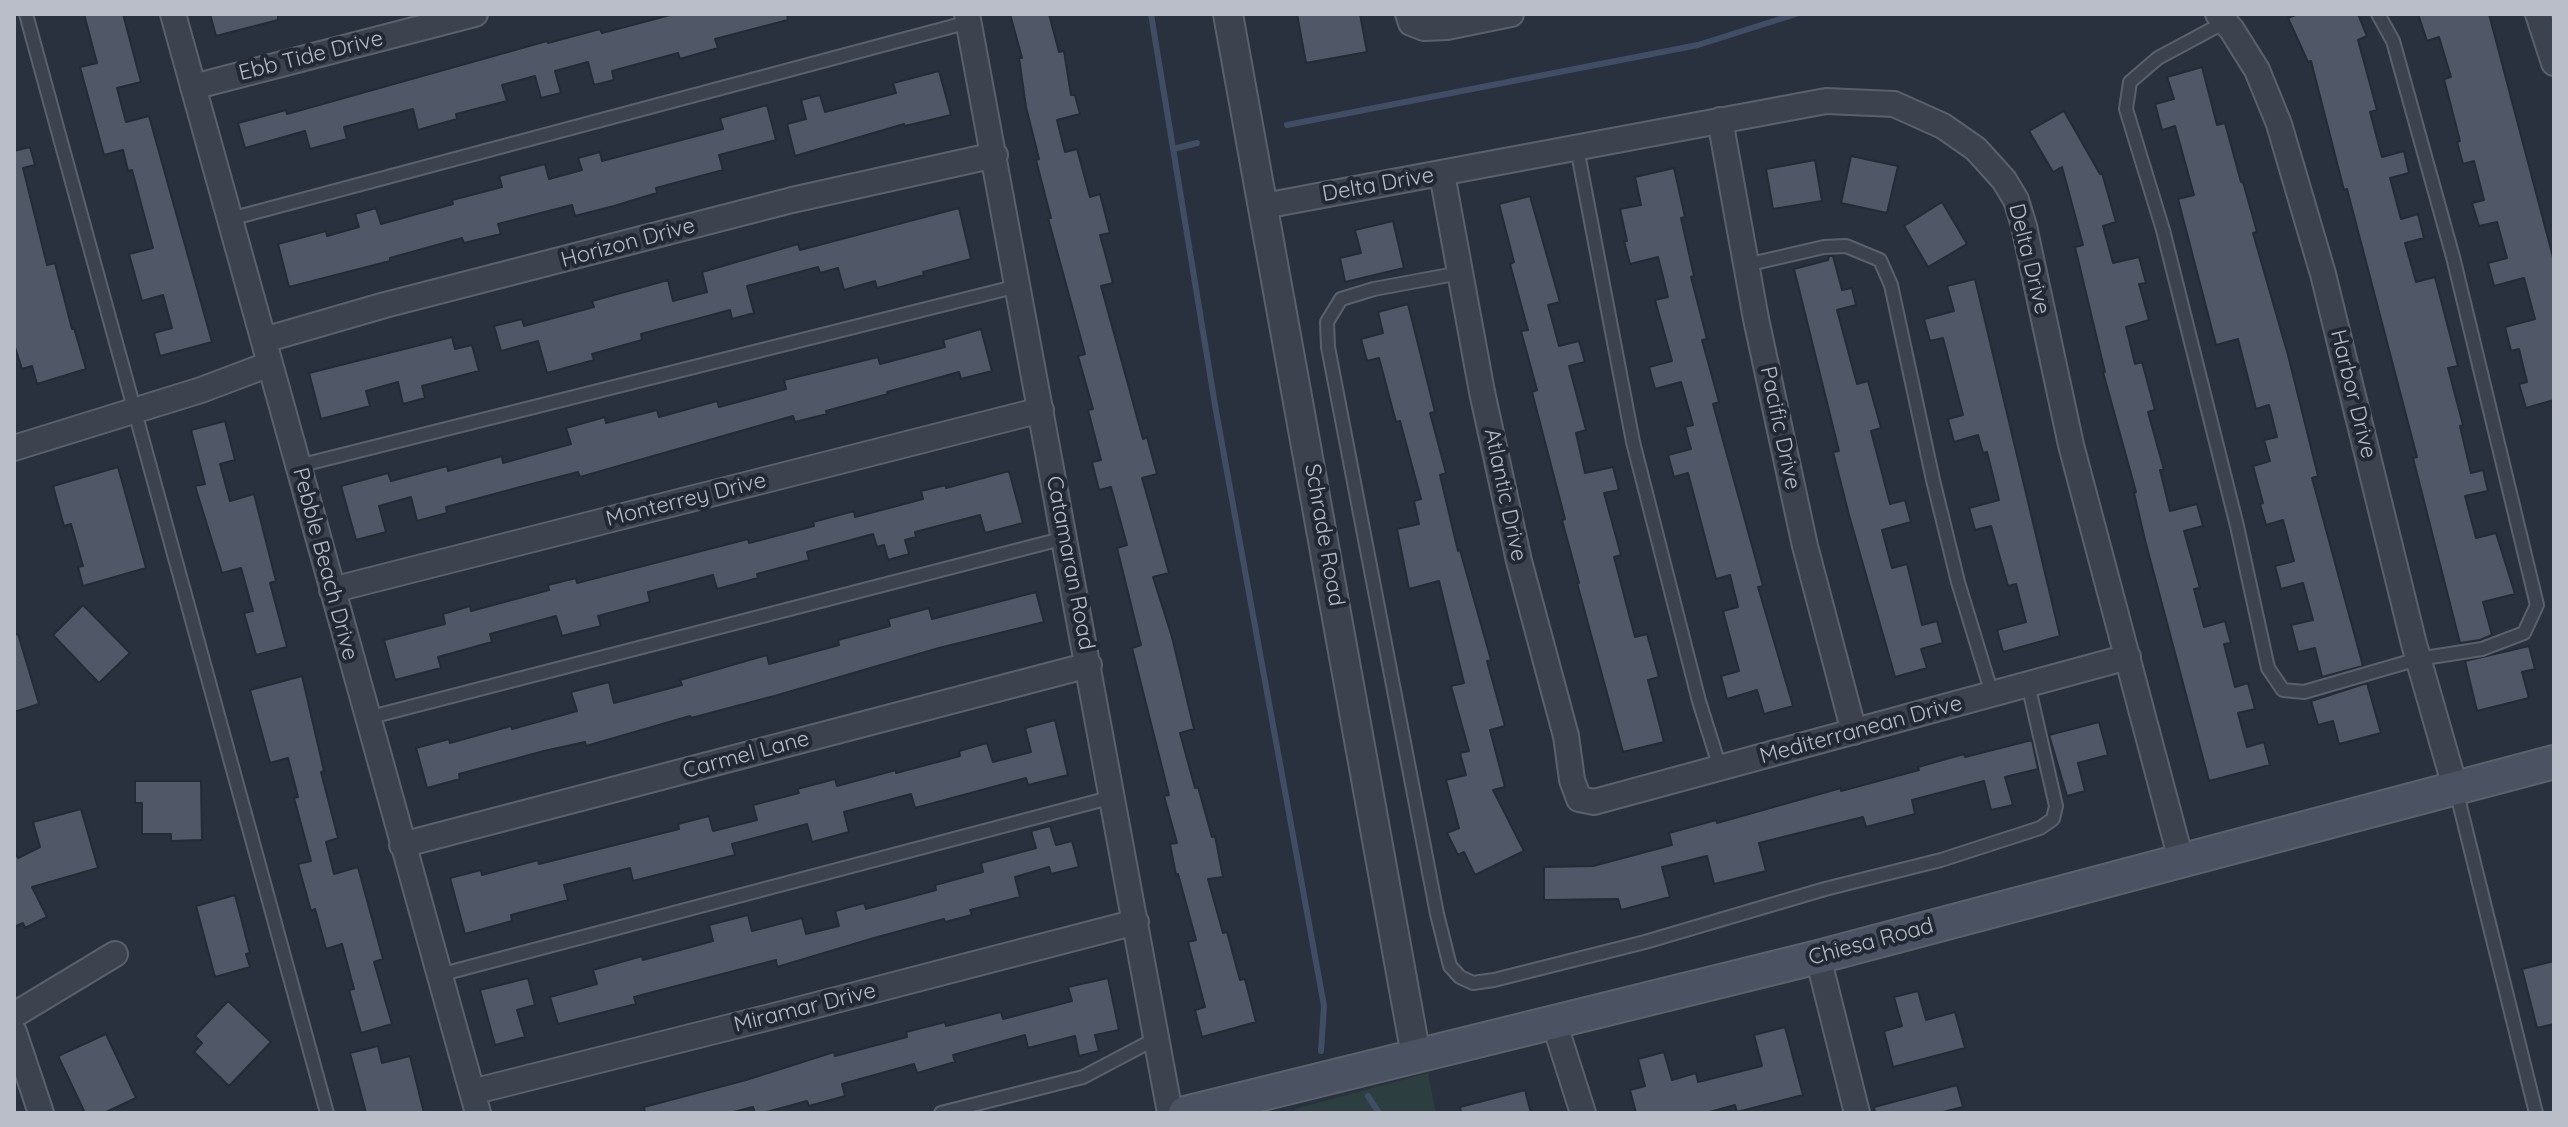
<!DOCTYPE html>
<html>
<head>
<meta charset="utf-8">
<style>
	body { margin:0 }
	#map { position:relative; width:2568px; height:1127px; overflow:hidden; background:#29313e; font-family:Quicksand,sans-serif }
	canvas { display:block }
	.frame { position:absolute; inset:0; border:16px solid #b9bec9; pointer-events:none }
</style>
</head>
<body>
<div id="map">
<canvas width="2568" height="1127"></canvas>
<div class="frame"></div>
</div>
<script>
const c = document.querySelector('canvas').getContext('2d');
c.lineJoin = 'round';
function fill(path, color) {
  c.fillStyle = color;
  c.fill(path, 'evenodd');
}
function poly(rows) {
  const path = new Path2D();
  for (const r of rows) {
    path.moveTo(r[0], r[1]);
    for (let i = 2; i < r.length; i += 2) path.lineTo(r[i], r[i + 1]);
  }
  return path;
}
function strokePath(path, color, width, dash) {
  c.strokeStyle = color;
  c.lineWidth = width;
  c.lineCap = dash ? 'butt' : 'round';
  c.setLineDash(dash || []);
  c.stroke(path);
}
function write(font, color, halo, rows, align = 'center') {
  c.font = font + ' Quicksand,sans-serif';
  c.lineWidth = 8;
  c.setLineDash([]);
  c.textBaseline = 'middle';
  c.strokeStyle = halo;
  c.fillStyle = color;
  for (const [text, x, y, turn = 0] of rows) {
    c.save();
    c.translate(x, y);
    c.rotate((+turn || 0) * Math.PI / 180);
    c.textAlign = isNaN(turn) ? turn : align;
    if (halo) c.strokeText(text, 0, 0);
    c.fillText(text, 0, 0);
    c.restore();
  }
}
const green = poly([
	[1428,1073,1436,1113,1296,1113,1295,1109]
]);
const stream = poly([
	[1151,14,1216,411,1324,1006,1321,1051],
	[1287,125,1698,45,1796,14],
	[1173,149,1197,143],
	[1368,1096,1379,1113]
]);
const building = poly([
	[84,14,123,14,141,82,117,88,126,122,149,116,212,342,160,356,154,333,172,328,163,295,142,301,129,254,153,248,132,170,128,171,123,150,104,155,80,67,97,63,84,14],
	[210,14,278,14,278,20,216,36,210,14],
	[674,14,787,14,788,20,715,39,718,48,680,59,678,53,612,71,614,80,594,85,588,62,555,71,561,93,541,98,535,76,502,85,507,101,456,114,457,119,418,130,413,109,344,127,347,139,310,149,305,131,245,148,238,123,286,110,287,114,547,41,548,43,600,29,602,33,674,14],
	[1010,14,1049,14,1059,52,1064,51,1071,95,1075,95,1080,114,1057,120,1065,152,1077,149,1090,197,1100,194,1110,233,1100,235,1113,283,1101,286,1143,439,1147,437,1157,474,1142,478,1169,573,1153,577,1172,637,1194,729,1180,733,1195,788,1198,787,1212,837,1215,836,1223,877,1208,879,1223,933,1227,932,1240,980,1245,979,1256,1022,1202,1037,1195,1010,1205,1007,1188,942,1196,940,1178,874,1176,875,1170,844,1177,843,1164,796,1169,795,1132,648,1141,645,1117,548,1127,545,1111,487,1099,490,1092,462,1101,460,1088,410,1093,409,1078,356,1085,354,1048,218,1051,218,1036,160,1039,159,1026,107,1019,58,1022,58,1010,14],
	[1297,14,1360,14,1367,52,1306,63,1297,14],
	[2298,14,2358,14,2367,36,2358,40,2377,110,2370,112,2382,157,2404,151,2409,173,2390,178,2401,219,2418,214,2424,238,2405,243,2416,282,2435,277,2458,366,2448,368,2463,425,2460,426,2471,473,2483,470,2488,491,2465,496,2476,538,2496,533,2515,594,2483,602,2492,635,2480,640,2460,643,2413,458,2417,457,2347,189,2344,190,2311,61,2308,62,2288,18,2298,14],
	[2418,14,2489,14,2554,261,2554,400,2526,408,2519,384,2527,382,2519,349,2511,351,2505,327,2535,319,2524,278,2494,286,2488,263,2507,258,2497,222,2479,226,2472,203,2484,200,2474,161,2463,164,2457,142,2460,141,2444,79,2451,77,2439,37,2427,41,2418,14],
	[2202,67,2217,125,2225,123,2241,182,2243,182,2257,232,2253,233,2288,355,2318,476,2312,478,2363,666,2322,677,2315,648,2298,652,2291,625,2313,620,2303,583,2281,589,2275,566,2294,561,2283,520,2266,525,2260,504,2263,503,2253,466,2270,461,2264,440,2277,437,2269,405,2256,409,2238,339,2216,345,2178,199,2194,195,2175,126,2162,130,2155,104,2174,99,2167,77,2202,67],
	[939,71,951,115,905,126,904,124,795,156,787,124,806,119,801,100,820,95,825,112,896,93,893,83,939,71],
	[767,105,776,140,719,155,723,170,656,188,657,193,614,206,575,216,572,205,498,224,501,234,464,243,462,238,390,258,390,261,289,287,278,244,326,231,327,236,359,227,355,214,376,208,381,224,453,204,452,200,502,187,499,176,545,164,549,179,582,170,578,158,600,152,602,161,723,129,720,118,767,105],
	[2064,111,2100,174,2102,173,2116,222,2103,226,2113,263,2139,257,2146,283,2139,284,2149,320,2126,327,2135,364,2142,362,2155,410,2148,412,2164,470,2160,470,2170,511,2197,504,2203,526,2184,531,2200,588,2194,589,2204,627,2225,621,2231,643,2224,644,2235,687,2248,683,2255,709,2238,713,2247,747,2264,742,2270,765,2209,781,2145,540,2134,493,2136,492,2103,372,2105,372,2075,247,2083,245,2062,167,2053,172,2029,131,2064,111],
	[30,147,35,165,23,168,47,265,55,263,72,329,74,328,86,369,37,384,32,366,22,369,14,344,14,151,30,147],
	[1851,156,1898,166,1887,213,1841,203,1851,156],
	[1815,160,1822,201,1773,209,1766,169,1815,160],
	[1674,168,1685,217,1681,218,1694,276,1691,277,1707,339,1702,340,1719,402,1713,404,1763,586,1758,587,1793,706,1764,714,1757,690,1727,699,1721,676,1739,671,1723,611,1738,607,1730,575,1716,579,1688,473,1674,477,1668,455,1691,449,1685,427,1693,425,1681,382,1655,389,1649,367,1672,361,1655,300,1668,297,1658,257,1630,264,1624,241,1627,241,1620,209,1641,205,1635,177,1674,168],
	[1530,196,1560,302,1548,305,1559,346,1579,341,1585,362,1569,366,1586,430,1576,433,1585,473,1613,467,1619,490,1604,493,1621,555,1614,557,1635,637,1647,634,1659,677,1648,680,1664,742,1623,752,1577,583,1579,583,1562,520,1565,519,1532,392,1537,390,1521,331,1528,330,1510,264,1514,262,1499,204,1530,196],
	[1942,202,1967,244,1928,267,1904,226,1942,202],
	[959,208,971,259,923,272,924,275,877,288,875,281,844,290,838,268,820,273,818,267,747,286,754,313,732,319,730,310,641,334,642,340,592,354,594,360,547,373,538,341,501,351,494,326,522,319,524,326,594,307,592,301,668,280,673,301,707,292,702,272,798,244,800,250,959,208],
	[1393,221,1404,268,1345,282,1340,258,1361,253,1355,230,1393,221],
	[1829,256,1833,256,1842,290,1852,288,1856,305,1837,310,1857,384,1868,381,1881,428,1871,431,1890,504,1905,500,1911,522,1882,530,1892,568,1907,564,1922,625,1937,621,1943,643,1921,649,1927,668,1895,677,1849,515,1833,452,1839,451,1794,269,1828,260,1829,256],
	[1975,279,2060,636,2003,652,1997,630,2026,622,2016,584,2008,586,1991,526,1975,530,1969,508,1999,500,1987,452,1983,453,1978,435,1954,442,1948,419,1963,415,1943,338,1930,341,1924,319,1954,311,1947,286,1975,279],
	[1408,304,1435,412,1430,413,1446,473,1440,475,1458,551,1460,550,1491,660,1487,661,1505,726,1490,730,1505,787,1493,790,1524,851,1475,875,1464,852,1458,855,1447,833,1459,828,1446,780,1466,775,1460,753,1469,751,1451,686,1464,683,1439,581,1409,589,1397,529,1419,524,1414,501,1421,499,1400,421,1396,422,1379,358,1367,361,1361,339,1383,333,1378,312,1408,304],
	[981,329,992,371,961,379,959,372,887,392,888,394,826,411,827,414,795,422,793,416,580,477,578,472,524,486,446,507,447,513,417,521,411,497,379,506,386,532,356,540,341,486,388,473,391,481,447,466,448,471,502,456,503,463,571,444,566,428,605,417,606,423,657,410,659,417,717,401,719,407,786,389,784,380,878,357,880,364,945,347,943,340,981,329],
	[452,337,455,349,472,345,479,371,422,386,425,398,403,404,398,382,366,391,370,406,321,419,309,373,452,337],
	[225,421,235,460,220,464,230,501,254,494,276,581,270,583,287,647,256,655,244,613,253,611,241,568,222,573,195,486,205,484,191,430,225,421],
	[118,467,146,568,83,586,78,567,83,566,71,524,64,526,53,486,118,467],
	[1009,471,1023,523,985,533,980,515,915,532,916,537,905,540,909,554,888,560,884,545,877,547,873,534,807,552,809,560,757,574,758,578,717,589,713,575,648,592,650,602,598,616,601,626,562,636,556,616,490,634,492,642,438,657,441,668,395,680,384,640,445,624,443,614,470,606,471,611,549,590,548,585,576,578,577,583,748,539,749,543,814,526,813,522,854,511,855,517,923,499,921,491,946,485,946,488,1009,471],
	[1036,592,1044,622,939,648,778,695,691,718,690,716,586,746,585,742,544,751,459,774,460,779,427,788,416,748,449,739,450,743,511,726,512,729,577,711,571,692,609,682,614,703,682,685,680,680,767,655,769,664,839,645,838,640,890,626,888,619,929,608,932,619,1036,592],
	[83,605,130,653,99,683,53,635,83,605],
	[18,634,39,704,14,712,14,635,18,634],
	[2529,646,2535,669,2522,672,2529,698,2477,711,2465,661,2529,646],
	[302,676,324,771,321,772,338,838,326,842,334,874,358,867,383,959,374,962,392,1024,361,1033,349,990,354,989,342,944,326,949,315,909,311,911,298,864,311,861,294,798,298,797,288,758,270,763,250,690,302,676],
	[2367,683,2381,733,2339,744,2333,721,2318,725,2311,701,2367,683],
	[1055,720,1068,775,1028,785,1026,778,915,808,911,794,844,812,849,832,812,842,807,824,732,844,735,855,633,881,630,868,564,885,568,900,511,915,512,921,465,934,450,878,481,870,482,875,538,860,539,864,679,829,678,824,709,816,713,831,757,820,753,805,799,793,797,789,835,779,837,786,896,770,896,773,960,756,959,751,987,743,993,762,1031,752,1025,728,1055,720],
	[2099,722,2108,755,2078,763,2085,791,2067,796,2049,735,2099,722],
	[2032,740,2038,769,2005,777,2013,805,1991,810,1984,781,1912,800,1915,814,1866,827,1863,817,1759,843,1766,871,1714,884,1707,856,1662,867,1670,897,1621,910,1618,899,1544,900,1544,867,1593,866,1672,845,1669,833,1716,820,1717,823,1841,788,1841,791,1919,770,1918,767,1964,754,1965,757,2032,740],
	[135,781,201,781,202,840,171,841,171,834,142,834,142,803,135,803,135,781],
	[81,809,98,868,32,887,47,917,25,928,23,923,14,927,14,850,18,858,40,847,33,822,81,809],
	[1050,826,1056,845,1072,841,1079,867,1051,874,1049,867,1015,877,1020,897,970,910,972,915,945,922,944,919,874,938,777,967,776,960,634,997,636,1004,558,1024,550,997,597,984,593,970,642,956,643,960,713,941,709,925,748,915,752,931,802,918,806,934,839,926,835,911,864,903,866,909,936,890,935,885,983,872,981,863,1036,848,1031,831,1050,826],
	[235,895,250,953,246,954,250,967,215,977,196,906,235,895],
	[2554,961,2554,1024,2537,1028,2522,969,2554,961],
	[528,978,535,1005,517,1010,525,1037,495,1045,480,990,528,978],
	[1108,978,1119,1030,1095,1035,1099,1051,1079,1056,1075,1036,1028,1048,1025,1035,953,1055,955,1062,917,1073,914,1064,842,1084,845,1096,809,1106,807,1101,763,1113,755,1113,753,1107,730,1113,645,1113,644,1107,746,1080,834,1052,835,1056,907,1037,906,1032,945,1022,946,1026,1001,1012,1003,1019,1072,1001,1068,987,1108,978],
	[1918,991,1926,1020,1955,1012,1965,1048,1893,1067,1884,1031,1902,1026,1894,997,1918,991],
	[228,1001,271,1042,229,1086,194,1052,202,1043,195,1036,228,1001],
	[1785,1027,1803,1095,1737,1112,1735,1105,1706,1113,1636,1113,1630,1090,1645,1086,1638,1059,1664,1052,1672,1080,1696,1073,1698,1082,1762,1066,1754,1035,1785,1027],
	[106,1034,136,1098,104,1113,85,1113,58,1056,106,1034],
	[378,1046,382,1063,410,1056,424,1113,366,1113,350,1053,378,1046],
	[1957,1085,1963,1107,1939,1113,1875,1113,1874,1107,1957,1085],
	[1525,1090,1531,1113,1461,1113,1460,1107,1525,1090]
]);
const service = poly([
	[26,14,327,1113],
	[2225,22,2158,58,2130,82,2126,109,2163,230,2237,526,2268,668,2283,690,2304,692,2418,659,2482,649,2524,633,2537,605,2453,257,2393,41,2378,14],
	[1577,148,1633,442,1699,701,1720,768],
	[230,219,969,22],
	[1746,265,1824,247,1846,246,1880,260,1891,285,1933,480,1958,582,1992,694],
	[1460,273,1374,289,1341,299,1327,322,1328,347,1437,914,1450,966,1460,977,1473,983,1494,980,1645,942,1825,889,1941,860,2040,828,2053,819,2056,806,2028,684],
	[298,466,1018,286],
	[367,718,1065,538],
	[2456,790,2536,1113],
	[439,975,1113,797],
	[941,1113,1083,1077,1157,1038]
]);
const minor = poly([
	[173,14,478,1113],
	[967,14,1170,1113],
	[1408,14,1411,23,1424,28,1447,27,1511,14],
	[2218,14,2232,30,2257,70,2279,124,2323,274,2414,644,2455,787],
	[2538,14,2554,63],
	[193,87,475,14],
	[1720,120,1756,319,1805,546,1854,732],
	[1442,174,1482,392,1519,561,1566,736,1572,780,1579,799,1594,802,2128,657],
	[1264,206,1826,101,1894,104,1943,126,1976,149,2004,180,2016,200,2024,226,2071,445,2181,860],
	[264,340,385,305,792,200,995,155],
	[14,448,201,390,270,364],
	[332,590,1041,410],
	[402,845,1089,665],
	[1818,957,1857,1113],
	[14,1015,115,954],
	[1554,1022,1583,1113],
	[14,1032,41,1113],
	[472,1092,786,1013,1136,922]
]);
const tertiary = poly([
	[1228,14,1416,1056]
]);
const secondary = poly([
	[1185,1113,1818,957,2554,762]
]);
const streetNames = [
	["Ebb Tide Drive",311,56,-14],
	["Delta Drive",1378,185,-10],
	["Horizon Drive",628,243,-15],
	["Delta Drive",2029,259,76],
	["Harbor Drive",2353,394,76],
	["Pacific Drive",1780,428,78],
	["Atlantic Drive",1505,495,78],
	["Monterrey Drive",686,500,-14],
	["Schrade Road",1324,535,80],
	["Catamaran Road",1070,563,79],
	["Pebble Beach Drive",325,564,75],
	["Mediterranean Drive",1861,730,-15],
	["Carmel Lane",746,755,-15],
	["Chiesa Road",1871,942,-15],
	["Miramar Drive",805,1008,-14]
];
fill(green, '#2c3e40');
strokePath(stream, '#414d65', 6);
fill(building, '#505867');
strokePath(building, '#242a36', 2);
strokePath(service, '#5b616c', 16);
strokePath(minor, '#5b616c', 28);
strokePath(tertiary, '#5b616c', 32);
strokePath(secondary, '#5b616c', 36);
strokePath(service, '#3d434e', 12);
strokePath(minor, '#3d434e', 24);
strokePath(tertiary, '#3d434e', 28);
strokePath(secondary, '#4b5261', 32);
write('22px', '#b9bec9', '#222834', streetNames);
</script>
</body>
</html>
